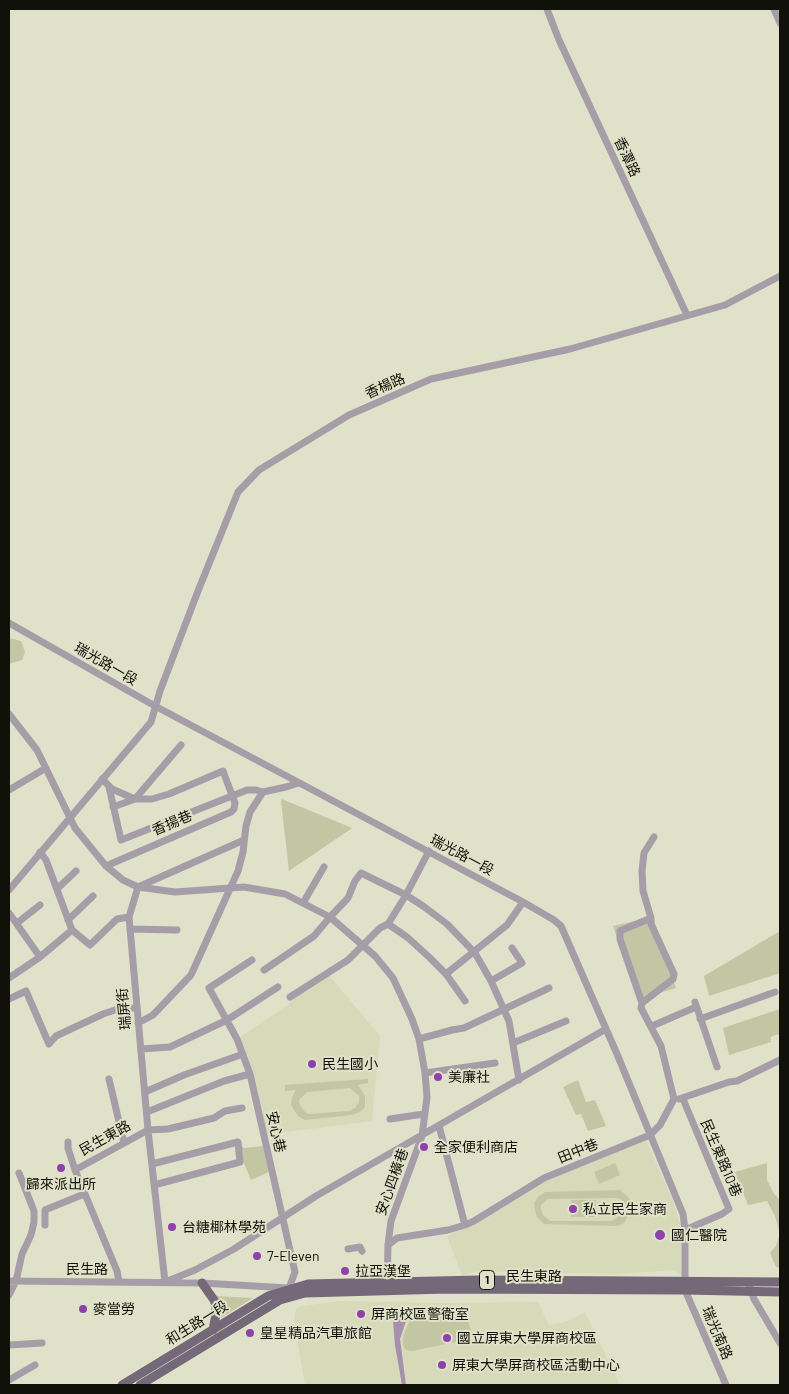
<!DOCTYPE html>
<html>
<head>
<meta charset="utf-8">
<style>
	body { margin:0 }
	#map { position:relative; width:789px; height:1394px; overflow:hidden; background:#dfe2c8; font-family:Barlow,sans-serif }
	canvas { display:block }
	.frame { position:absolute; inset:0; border:10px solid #101108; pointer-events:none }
</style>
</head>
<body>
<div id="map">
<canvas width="789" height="1394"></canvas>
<div class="frame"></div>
</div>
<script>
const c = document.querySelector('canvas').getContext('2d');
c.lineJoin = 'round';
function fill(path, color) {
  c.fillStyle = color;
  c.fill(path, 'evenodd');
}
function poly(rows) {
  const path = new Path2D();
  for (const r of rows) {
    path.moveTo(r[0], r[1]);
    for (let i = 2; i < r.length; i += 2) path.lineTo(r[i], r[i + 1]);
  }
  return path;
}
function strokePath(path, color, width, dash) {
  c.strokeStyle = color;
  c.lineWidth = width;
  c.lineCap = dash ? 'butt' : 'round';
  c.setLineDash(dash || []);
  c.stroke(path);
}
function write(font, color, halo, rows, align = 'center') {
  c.font = font + ' Barlow,"Noto Sans TC",sans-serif';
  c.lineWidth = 4;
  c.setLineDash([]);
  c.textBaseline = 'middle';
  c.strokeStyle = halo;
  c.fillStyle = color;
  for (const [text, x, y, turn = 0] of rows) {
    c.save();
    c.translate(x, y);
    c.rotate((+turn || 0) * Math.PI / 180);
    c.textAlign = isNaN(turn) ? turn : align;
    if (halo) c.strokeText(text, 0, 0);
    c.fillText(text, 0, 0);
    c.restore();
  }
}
const built = poly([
	[327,973,380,1036,372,1121,263,1135,237,1039,292,1002,290,997],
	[646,1140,675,1206,681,1227,681,1276,674,1270,616,1274,479,1271,462,1275,447,1236,478,1222,546,1181],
	[341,1301,438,1303,538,1302,549,1325,566,1322,585,1312,620,1385,305,1385,294,1321,295,1312,297,1309,302,1306]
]);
const green = poly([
	[9,638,21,641,25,652,22,660,9,664],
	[282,799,284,800,352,828,289,871,281,801],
	[653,917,676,988,638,999,613,926],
	[780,931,780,973,709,996,704,976],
	[780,1009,780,1036,778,1034,771,1037,771,1042,729,1055,723,1028],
	[368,1079,368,1083,358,1085,365,1096,365,1107,360,1112,351,1115,305,1120,298,1116,291,1105,292,1097,296,1090,285,1091,285,1085],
	[350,1088,359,1096,359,1102,355,1108,349,1111,309,1114,305,1112,300,1105,299,1100,307,1092],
	[578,1080,586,1102,595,1100,606,1126,588,1131,581,1114,576,1115,563,1087],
	[241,1145,244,1148,263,1146,269,1172,251,1180,243,1161],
	[615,1163,620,1175,599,1184,594,1172],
	[767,1163,767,1180,774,1194,780,1200,780,1268,776,1267,770,1253,776,1246,780,1234,775,1216,767,1201,748,1205,735,1172],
	[620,1190,629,1198,632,1204,632,1210,624,1223,618,1226,544,1224,537,1217,535,1210,534,1203,538,1197,545,1192],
	[616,1198,621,1199,625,1205,621,1215,612,1221,550,1221,543,1215,541,1210,541,1205,548,1199],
	[571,1200,596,1200,596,1217,571,1217],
	[214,1296,253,1298,221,1318,220,1307],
	[418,1306,463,1306,471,1330,460,1341,412,1351,406,1350,403,1345,403,1337,409,1322]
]);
const water = poly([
	[397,1315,408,1315,400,1339,406,1385,402,1385,395,1345,393,1321,394,1317]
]);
const minor = poly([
	[547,9,559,40,687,315],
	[774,9,780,23],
	[9,623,155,706,523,902,554,920,561,926,617,1054,683,1214,685,1230,685,1290,726,1385],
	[9,714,37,750,75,828,106,866,123,880,138,887,175,892,244,887,285,894,330,917,375,956,393,978,412,1019,419,1039,425,1073,427,1097,422,1136,391,1221,388,1245,387,1286],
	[102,779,112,789,135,799],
	[109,787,121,840,247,790,256,790,263,792,286,787,299,783],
	[9,790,46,768],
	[135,799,181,745],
	[40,852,46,860,72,930,90,945,117,919,129,917],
	[106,866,231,812,234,809,235,803,223,771,169,794,152,799,135,799,113,807],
	[57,889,76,871],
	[9,890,151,722,160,691,198,591,238,492,259,470,349,415,431,379,570,349,725,305,780,276],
	[303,903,324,867],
	[9,913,40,957],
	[651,918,643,891,642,871,644,853,654,837],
	[68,920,93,896],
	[17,923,40,905],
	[388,924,407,937,429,957,446,974,465,1001],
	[130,929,177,930],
	[252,960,209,988,237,1039,250,1074,292,1259,295,1272,289,1288],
	[264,970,314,936,330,917,348,898,355,881,361,873,406,895,423,906,447,924,475,953,491,981,509,1021,519,1080],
	[446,974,507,925,523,902],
	[9,978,40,957,72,930],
	[491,981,522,963,512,948],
	[290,997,348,960,380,928,388,924,406,895,429,851],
	[9,999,26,991,49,1044,56,1036,103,1014,121,1008,137,1008],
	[695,1002,717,1067],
	[700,1019,775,992],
	[138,1023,153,1015,191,975,238,871,243,852,246,826,250,812,263,792],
	[652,1026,696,1007],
	[419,1039,452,1030,464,1028,549,988],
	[513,1043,566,1021],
	[141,1049,170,1047,227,1020,278,987],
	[425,1073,495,1063],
	[109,1079,124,1143],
	[145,1092,184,1075,243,1054],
	[679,1099,729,1082,737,1081,780,1060],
	[683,1099,729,1209,722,1214,685,1230],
	[147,1112,224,1081,250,1074],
	[390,1119,424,1114],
	[439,1126,465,1225],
	[68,1142,68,1148,75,1170,117,1271,119,1282],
	[152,1164,238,1142,240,1162,154,1185],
	[75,1170,148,1130,168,1129,214,1118,225,1111,242,1108],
	[45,1225,45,1210,84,1194],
	[388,1245,397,1238,448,1230,465,1225,474,1221,544,1178,650,1135,660,1125,674,1099,661,1046,641,1008,642,1003,620,939,620,931,651,918,651,924,674,974,673,979,642,1003],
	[348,1249,360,1247,362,1251],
	[9,1281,202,1283,288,1288],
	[165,1282,148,1130,129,917,138,887,244,840],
	[165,1282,195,1270,234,1249,316,1196,606,1029],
	[748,1282,754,1299,780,1343],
	[9,1295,16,1281,22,1254,31,1235,34,1222,34,1211,19,1173],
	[9,1345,42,1343],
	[9,1380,35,1365]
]);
const major = poly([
	[202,1283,214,1300,216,1305,216,1314,213,1330],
	[122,1385,268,1296,308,1284,479,1280,780,1282],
	[140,1385,280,1300,305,1293,446,1289,685,1290,780,1292]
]);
const markers = [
	[312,1064,5,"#913fae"],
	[438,1077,5,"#913fae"],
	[424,1147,5,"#913fae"],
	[61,1168,5,"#913fae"],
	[573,1209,5,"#913fae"],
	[172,1227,5,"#913fae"],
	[660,1235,6,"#913fae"],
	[257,1256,5,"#913fae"],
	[345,1271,5,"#913fae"],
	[83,1309,5,"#913fae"],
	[361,1314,5,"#913fae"],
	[250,1333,5,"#913fae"],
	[447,1338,5,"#913fae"],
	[442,1365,5,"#913fae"]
];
const shields = [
	[487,1280,15]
];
const shieldNames = [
	["1",487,1280]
];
const streetNames = [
	["香潭路",627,157,65],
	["香楊路",385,386,-24],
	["瑞光路一段",106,664,30],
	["香揚巷",172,823,-23],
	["瑞光路一段",462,855,28],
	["瑞屏街",124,1009,-95],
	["安心巷",276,1132,77],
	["民生東路",105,1138,-29],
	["田中巷",578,1151,-22],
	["民生東路10巷",721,1158,67],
	["安心四橫巷",392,1182,-70],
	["民生路",87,1269],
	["民生東路",534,1276],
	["和生路一段",197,1323,-32],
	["瑞光南路",717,1333,67]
];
const poiNames = [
	["民生國小",322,1064],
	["美廉社",448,1077],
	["全家便利商店",434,1147],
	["歸來派出所",61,1184,"center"],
	["私立民生家商",583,1209],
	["台糖椰林學苑",182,1227],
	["國仁醫院",671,1235],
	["7-Eleven",267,1256],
	["拉亞漢堡",355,1271],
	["麥當勞",93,1309],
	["屏商校區警衛室",371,1314],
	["皇星精品汽車旅館",260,1333],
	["國立屏東大學屏商校區",457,1338],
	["屏東大學屏商校區活動中心",452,1365]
];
fill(built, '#d6dab8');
fill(green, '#c2c6a3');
fill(water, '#a78fb1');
strokePath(minor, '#a59ea8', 7);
strokePath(major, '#746879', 9);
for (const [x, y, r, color] of markers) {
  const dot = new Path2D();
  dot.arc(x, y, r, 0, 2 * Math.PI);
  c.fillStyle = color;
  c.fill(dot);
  strokePath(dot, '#dfe2c8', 2);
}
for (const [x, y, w] of shields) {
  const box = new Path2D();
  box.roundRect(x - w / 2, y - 9.5, w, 19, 4);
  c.fillStyle = '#dfe2c8';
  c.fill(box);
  strokePath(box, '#101108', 1);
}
write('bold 12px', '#101108', null, shieldNames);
write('14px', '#101108', '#dfe2c8', streetNames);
write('14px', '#101108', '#dfe2c8', poiNames, 'left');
</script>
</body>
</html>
